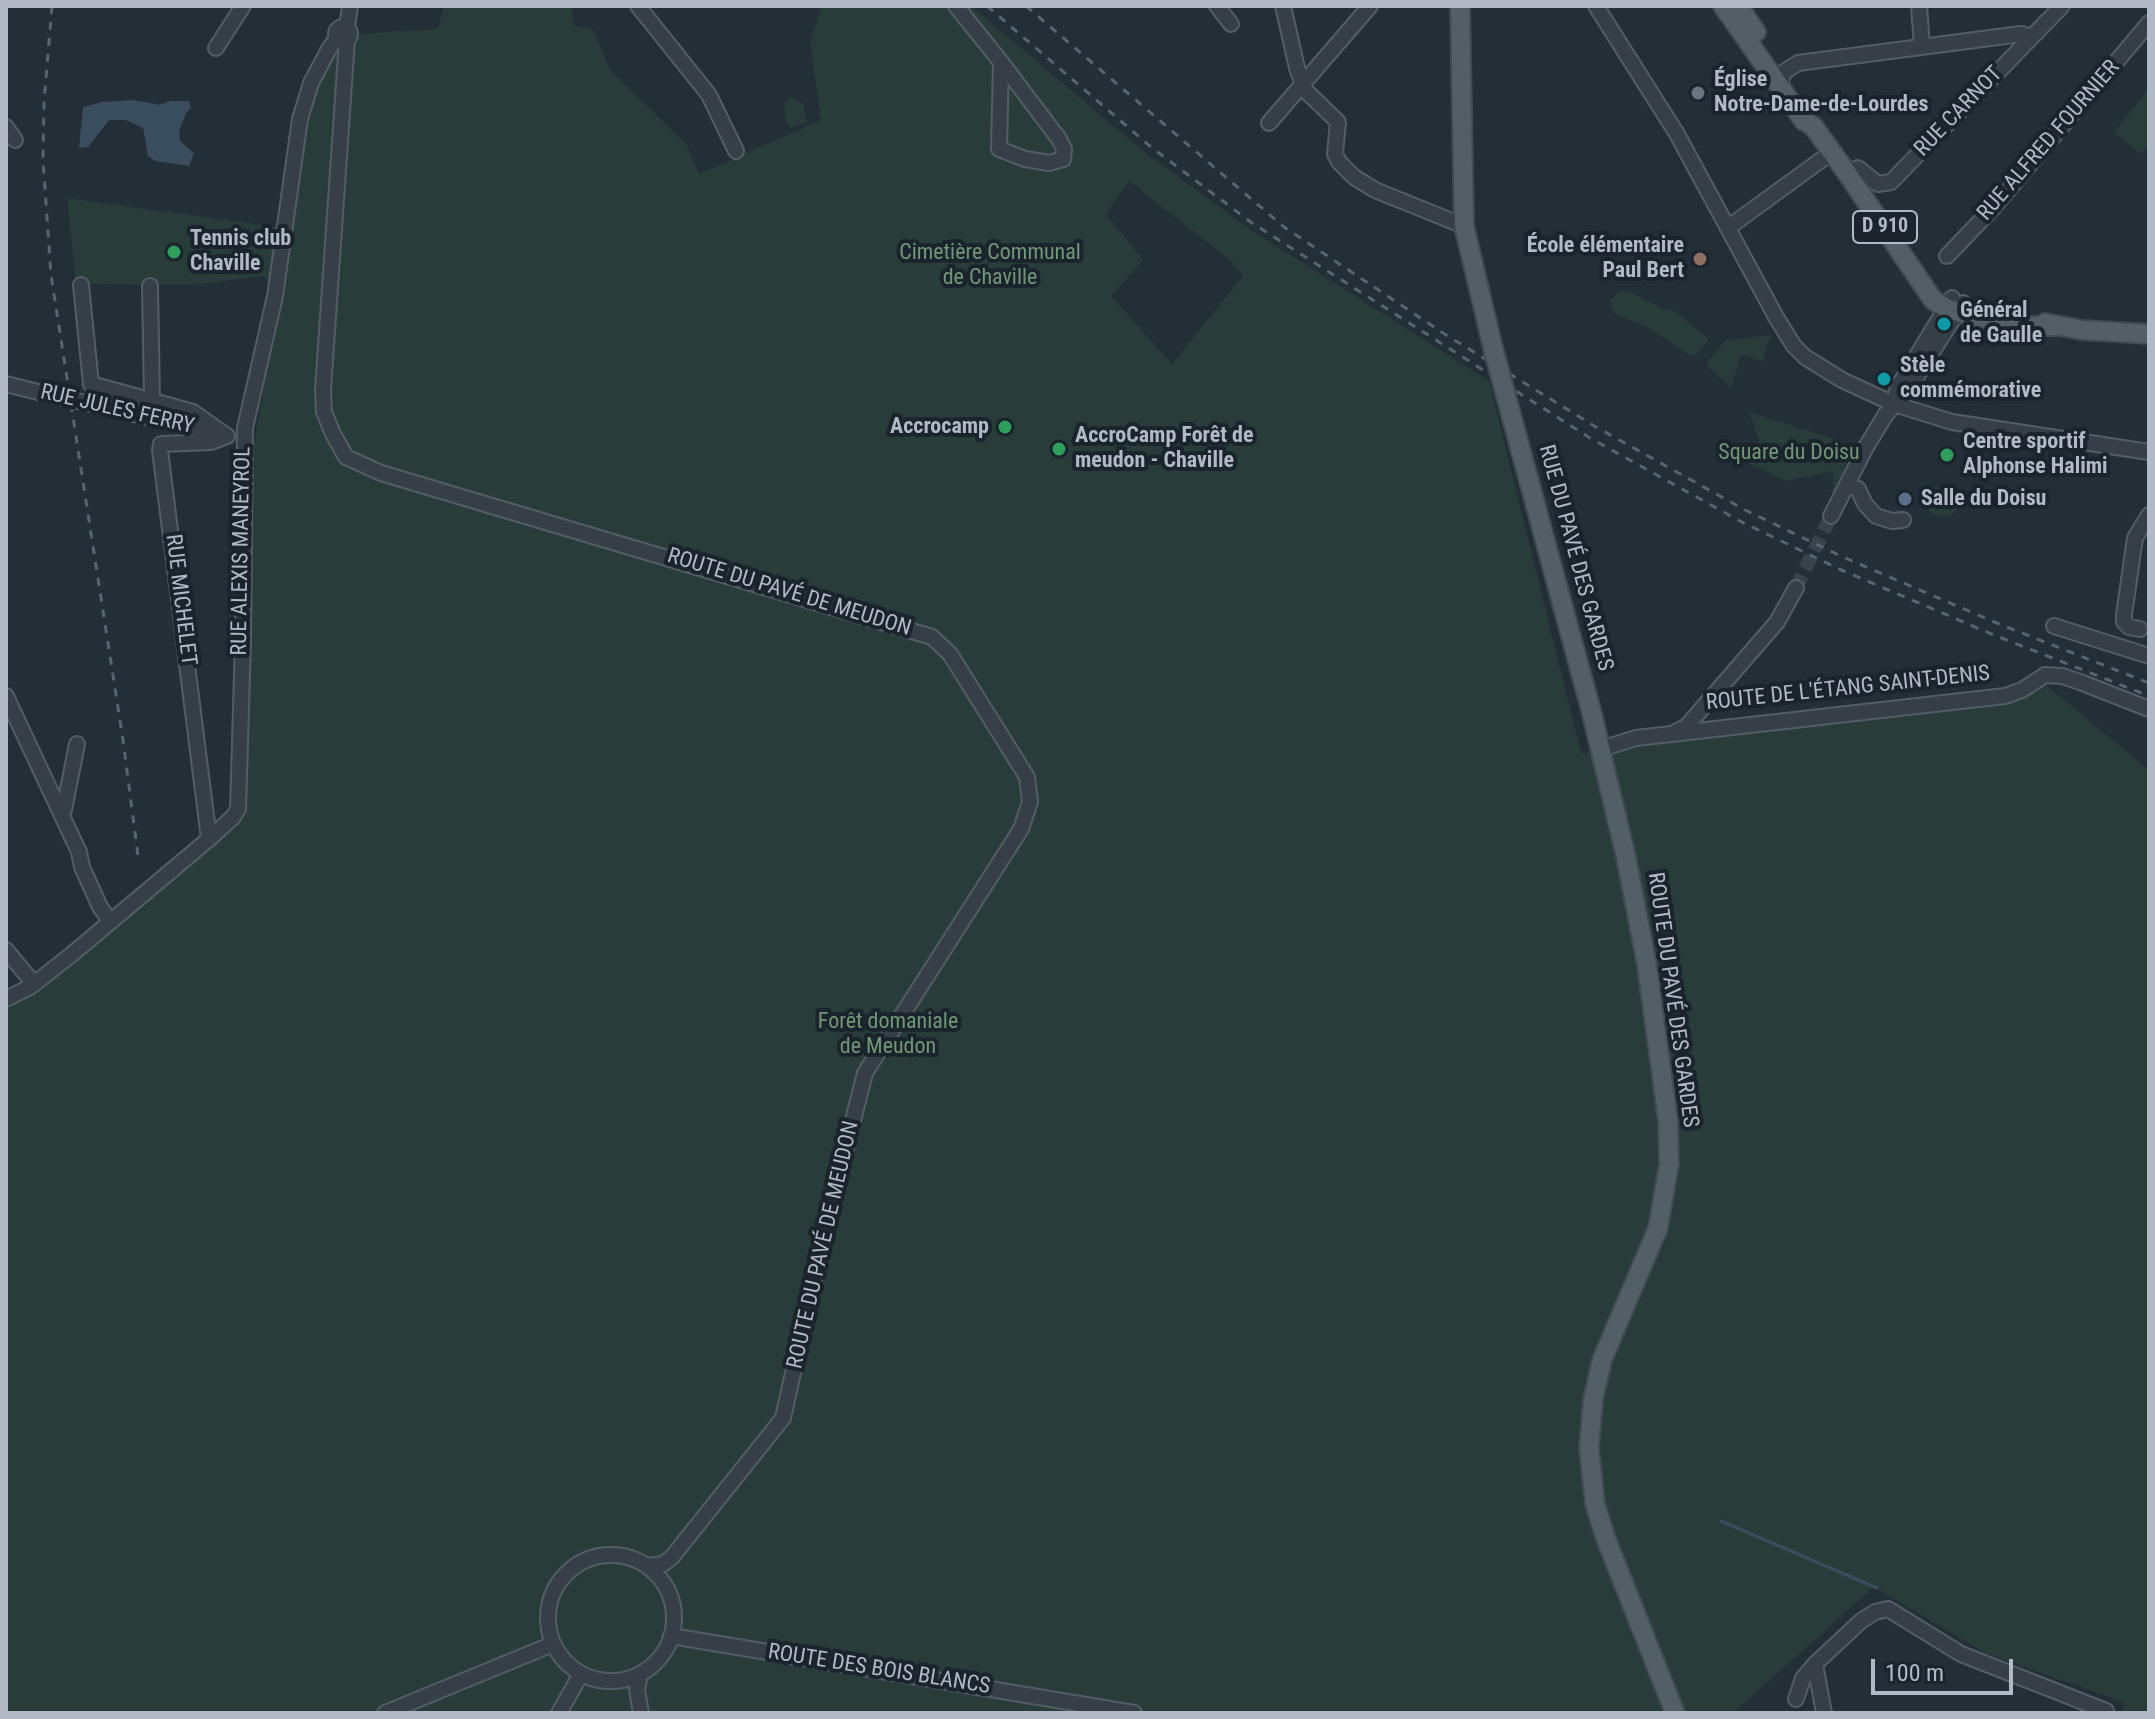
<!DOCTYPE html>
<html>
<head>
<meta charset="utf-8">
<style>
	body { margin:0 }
	#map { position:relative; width:2155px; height:1719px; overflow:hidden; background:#232e37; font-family:"Roboto Condensed",sans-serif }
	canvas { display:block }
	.frame { position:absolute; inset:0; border:8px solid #b1bac4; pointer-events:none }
	.scale { position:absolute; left:1871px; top:1659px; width:142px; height:36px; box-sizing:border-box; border:4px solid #b1bac4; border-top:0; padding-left:10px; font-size:24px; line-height:28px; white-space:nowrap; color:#b1bac4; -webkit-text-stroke:6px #1b242c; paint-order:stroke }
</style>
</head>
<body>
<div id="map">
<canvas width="2155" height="1719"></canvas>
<div class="frame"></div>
<div class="scale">100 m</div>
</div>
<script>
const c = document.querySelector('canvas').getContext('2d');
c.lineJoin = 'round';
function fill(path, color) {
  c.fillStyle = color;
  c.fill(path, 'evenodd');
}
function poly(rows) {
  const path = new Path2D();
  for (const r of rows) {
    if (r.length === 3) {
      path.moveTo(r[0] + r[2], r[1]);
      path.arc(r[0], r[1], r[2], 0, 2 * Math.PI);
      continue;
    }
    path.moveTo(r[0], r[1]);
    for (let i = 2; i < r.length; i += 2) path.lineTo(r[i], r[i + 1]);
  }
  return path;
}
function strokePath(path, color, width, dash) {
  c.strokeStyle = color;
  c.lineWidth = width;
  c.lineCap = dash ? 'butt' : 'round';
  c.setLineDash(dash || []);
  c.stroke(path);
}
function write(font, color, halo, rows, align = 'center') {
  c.font = font + ' "Roboto Condensed",sans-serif';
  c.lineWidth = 8;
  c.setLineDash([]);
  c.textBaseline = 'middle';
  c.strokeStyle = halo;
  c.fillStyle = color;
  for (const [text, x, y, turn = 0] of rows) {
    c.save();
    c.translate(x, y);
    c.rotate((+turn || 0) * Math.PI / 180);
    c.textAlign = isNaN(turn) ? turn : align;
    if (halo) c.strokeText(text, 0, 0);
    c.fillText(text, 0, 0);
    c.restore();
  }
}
const green = poly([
	[444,6,572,6,573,25,593,30,611,71,686,144,699,174,821,120,810,42,822,6,971,6,1146,153,1248,228,1489,381,1581,753,1719,731,2020,700,2046,685,2149,770,2149,1713,2123,1713,2123,1702,1985,1653,1874,1587,1733,1713,6,1713,6,1010,44,987,243,818,249,672,253,448,285,269,306,111,333,54,356,34,438,29],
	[1129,181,1231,261,1243,276,1172,364,1111,296,1143,260,1106,214],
	[2149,88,2149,144,2141,154,2114,132],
	[790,95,804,104,806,122,791,128,786,123,784,104],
	[67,198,277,227,271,281,262,276,193,285,76,284],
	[1621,290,1628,291,1662,308,1676,312,1709,339,1699,353,1691,356,1647,327,1615,314,1611,308,1610,300],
	[1772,335,1767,345,1763,361,1741,355,1731,388,1708,367,1708,361,1726,340],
	[1749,412,1853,445,1832,503,1833,471,1786,481,1748,463,1759,441],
	[1922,483,1954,493,1959,505,1952,516,1932,515,1918,496]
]);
const water = poly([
	[134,100,160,105,170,101,189,101,191,108,186,113,179,132,180,141,194,153,189,166,155,161,148,156,143,128,126,120,109,120,88,147,79,148,83,107,102,102]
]);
const stream = poly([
	[1721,1521,1877,1588]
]);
const minorTunnel = poly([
	[1796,588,1831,516]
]);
const minor = poly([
	[638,6,709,95,736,151],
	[956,6,1001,62,1059,139,1064,149,1063,159,1049,163,1025,159,999,149,1001,62],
	[1217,6,1231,24],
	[1283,6,1297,68,1305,90,1338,122,1335,154,1339,162,1354,177,1375,190,1464,226],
	[1596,6,1677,134,1776,317,1794,346,1805,357,1842,380,1894,404,1952,422,2149,452],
	[1919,6,1922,47],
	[343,34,7],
	[347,28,350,6],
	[347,40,323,389,324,412,333,434,346,457,381,473,932,637,950,654,1027,777,1030,802,1021,829,865,1073,822,1243,783,1418,672,1557,663,1564,648,1566],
	[216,48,243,6],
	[1780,85,1784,72,1798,63,2021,34,2032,37],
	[1269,123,1370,6],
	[6,127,15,140],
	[1847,173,1858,168,1878,184,1891,182,2062,6],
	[1729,227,1832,152],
	[1947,256,1994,207,2149,23],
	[81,285,91,384,193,412,227,436],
	[150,286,152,400],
	[6,384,46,394],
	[1894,404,1898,387,1952,298],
	[95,405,219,434],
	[1847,485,1858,489,1865,504,1876,516,1892,521,1903,520],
	[1831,516,1866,447,1886,414,1905,395,1963,303],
	[2054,626,2149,656],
	[2140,629,2129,627,2124,622,2124,615,2135,538,2149,515],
	[6,696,79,852,82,867,100,907,110,921],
	[1677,731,1686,727,1777,622,1796,588],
	[1601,749,1636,738,2005,696,2022,690,2045,675,2062,676,2080,682,2149,709],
	[61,812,64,810,77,744],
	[209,839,160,450,161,444,211,442,227,436],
	[6,950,34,984],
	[6,999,30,987,71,955,209,839,233,817,238,809,243,641,245,428,275,296,300,119,311,83,329,49,337,38],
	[611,1618,63],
	[671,1636,1134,1713],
	[640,1674,637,1690,641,1713],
	[1796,1699,1803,1678,1815,1664],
	[385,1713,553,1644],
	[559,1713,581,1674],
	[1824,1713,1815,1664,1861,1621,1875,1612,1888,1609,1961,1654,2106,1711,2106,1713]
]);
const major = poly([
	[1460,6,1464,226,1493,348],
	[1723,6,1804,121,1813,126,1847,173,1933,300,1946,308,1977,318,2024,326,2056,326],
	[1738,6,1756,32],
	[2045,323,2082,330,2149,334],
	[1506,396,1592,714,1626,857,1647,966,1668,1121,1669,1164,1658,1228,1602,1360,1593,1400,1589,1448,1595,1504,1606,1539,1675,1713]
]);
const rail = poly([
	[52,6,44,102,43,160,51,275,123,740,138,856],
	[987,6,1151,147,1252,223,1590,438,1740,521,1839,569,1994,635,2149,696],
	[1026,6,1284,227,1443,333,1596,427,1745,510,1843,557,1999,624,2149,683]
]);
const minorBridge = poly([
	[46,394,95,405]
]);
const majorBridge = poly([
	[1493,348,1506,396]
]);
const markers = [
	[1698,93,8,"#6b7280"],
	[174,252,8,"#2e9e5b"],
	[1700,259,8,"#8d6e63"],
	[1944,324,8,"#0f9aa8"],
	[1884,379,8,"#0f9aa8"],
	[1005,427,8,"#2e9e5b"],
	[1059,449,8,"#2e9e5b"],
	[1947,455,8,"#2e9e5b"],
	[1905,499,8,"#5c6f8a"]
];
const shields = [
	[1885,227,64]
];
const shieldNames = [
	["D 910",1885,227]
];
const poiNames = [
	["Église",1714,80],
	["Notre-Dame-de-Lourdes",1714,105],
	["Tennis club",190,239],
	["Chaville",190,264],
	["École élémentaire",1684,246,"right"],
	["Paul Bert",1684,271,"right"],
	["Général",1960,311],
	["de Gaulle",1960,336],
	["Stèle",1900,366],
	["commémorative",1900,391],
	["Accrocamp",989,427,"right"],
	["AccroCamp Forêt de",1075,436],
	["meudon - Chaville",1075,461],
	["Centre sportif",1963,442],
	["Alphonse Halimi",1963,467],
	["Salle du Doisu",1921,499]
];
const streetNames = [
	["RUE CARNOT",1959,112,-46],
	["RUE ALFRED FOURNIER",2049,141,-49],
	["RUE JULES FERRY",117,410,13],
	["RUE ALEXIS MANEYROL",242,551,-89],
	["RUE DU PAVÉ DES GARDES",1575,558,75],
	["ROUTE DU PAVÉ DE MEUDON",789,593,17],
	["RUE MICHELET",180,600,83],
	["ROUTE DE L'ÉTANG SAINT-DENIS",1848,689,-6],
	["ROUTE DU PAVÉ DES GARDES",1672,1000,82],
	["ROUTE DU PAVÉ DE MEUDON",824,1245,-77],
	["ROUTE DES BOIS BLANCS",879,1670,9]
];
const parkNames = [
	["Cimetière Communal",990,253],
	["de Chaville",990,278],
	["Square du Doisu",1789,453],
	["Forêt domaniale",888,1022],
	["de Meudon",888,1047]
];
fill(green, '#283c3a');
fill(water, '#394d5f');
strokePath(stream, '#394d5f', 3);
strokePath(minorTunnel, '#38434c', 14, [14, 7]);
strokePath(minor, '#545d65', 18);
strokePath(major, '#424b54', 22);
strokePath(minor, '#363f47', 14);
strokePath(major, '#545e67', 18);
strokePath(rail, '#58646e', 3, [8, 8]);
strokePath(minorBridge, '#545d65', 18, []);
strokePath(majorBridge, '#424b54', 22, []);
strokePath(minorBridge, '#363f47', 14);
strokePath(majorBridge, '#545e67', 18);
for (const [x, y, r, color] of markers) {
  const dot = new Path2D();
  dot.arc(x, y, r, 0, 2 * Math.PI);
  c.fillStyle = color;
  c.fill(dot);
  strokePath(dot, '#1b242c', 3);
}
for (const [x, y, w] of shields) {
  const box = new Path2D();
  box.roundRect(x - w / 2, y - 16, w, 32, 6);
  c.fillStyle = '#1b242c';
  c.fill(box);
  strokePath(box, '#b1bac4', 2);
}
write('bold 20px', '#b1bac4', null, shieldNames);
write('bold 22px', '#b1bac4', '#1b242c', poiNames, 'left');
write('22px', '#b1bac4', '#1b242c', streetNames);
write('22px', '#719776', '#1b242c', parkNames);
</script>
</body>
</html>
